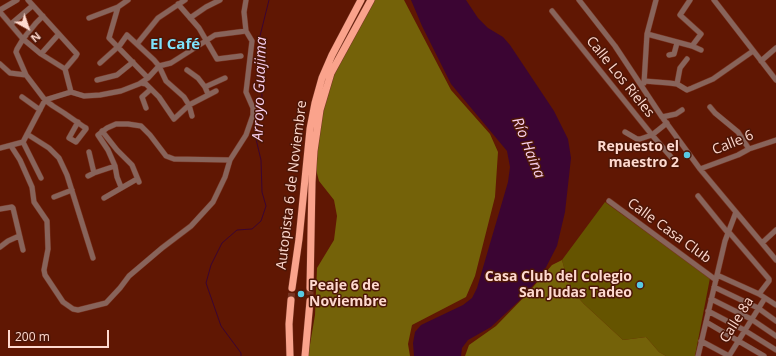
<!DOCTYPE html>
<html>
<head>
<meta charset="utf-8">
<style>
	body { margin:0 }
	#map { position:relative; width:776px; height:356px; overflow:hidden; background:#601703; font-family:"Open Sans",sans-serif }
	canvas { display:block }
	.north { position:absolute; left:8px; top:8px; width:40px; height:40px; -webkit-text-stroke:3px #4d1607; paint-order:stroke; rotate:140deg; font-size:11px; font-weight:700; line-height:16px; text-align:center; color:#fed9cf }
	.north::after { content:''; display:block; margin:auto; width:14px; height:18px; background:#fed9cf; clip-path:polygon(50% 0,100% 100%,50% 72%,0 100%) }
	.scale { position:absolute; left:8px; top:330px; width:101px; height:18px; box-sizing:border-box; border:2px solid #fed9cf; border-top:0; padding-left:5px; font-size:12px; line-height:14px; white-space:nowrap; color:#fed9cf; -webkit-text-stroke:3px #4d1607; paint-order:stroke }
</style>
</head>
<body>
<div id="map">
<canvas width="776" height="356"></canvas>
<div class="north">N</div>
<div class="scale">200 m</div>
</div>
<script>
const c = document.querySelector('canvas').getContext('2d');
c.lineJoin = 'round';
function fill(path, color) {
  c.fillStyle = color;
  c.fill(path, 'evenodd');
}
function poly(rows) {
  const path = new Path2D();
  for (const r of rows) {
    path.moveTo(r[0], r[1]);
    for (let i = 2; i < r.length; i += 2) path.lineTo(r[i], r[i + 1]);
  }
  return path;
}
function strokePath(path, color, width, dash) {
  c.strokeStyle = color;
  c.lineWidth = width;
  c.lineCap = dash ? 'butt' : 'round';
  c.setLineDash(dash || []);
  c.stroke(path);
}
function write(font, color, halo, rows, align = 'center') {
  c.font = font + ' "Open Sans",sans-serif';
  c.lineWidth = 3;
  c.setLineDash([]);
  c.textBaseline = 'middle';
  c.strokeStyle = halo;
  c.fillStyle = color;
  for (const [text, x, y, turn = 0] of rows) {
    c.save();
    c.translate(x, y);
    c.rotate((+turn || 0) * Math.PI / 180);
    c.textAlign = isNaN(turn) ? turn : align;
    if (halo) c.strokeText(text, 0, 0);
    c.fillText(text, 0, 0);
    c.restore();
  }
}
const green = poly([
	[605,202,710,278,695,356,666,356,659,352,646,337,623,340,584,304,573,292,565,271,562,260]
]);
const forest = poly([
	[375,0,404,0,451,90,490,134,498,152,495,197,475,276,466,297,412,325,408,344,410,356,308,356,315,315,317,268,334,240,337,216,334,200,319,181,315,166,319,127,326,93,341,57],
	[562,260,565,271,573,292,584,304,623,340,646,337,659,352,666,356,465,356,469,345,496,326,527,294,552,265]
]);
const water = poly([
	[411,0,466,0,478,18,488,28,503,37,510,45,554,111,568,139,571,158,565,212,557,246,542,275,521,299,491,327,468,340,462,348,461,356,414,356,413,343,415,332,421,325,463,305,472,298,477,288,508,182,510,167,507,151,451,84,422,26]
]);
const stream = poly([
	[241,356,241,353,221,326,206,283,211,265,222,243,237,230,252,229,261,221,266,206,262,192,261,160,256,139,262,96,259,40,269,0]
]);
const highwayTunnel = poly([
	[310,288,310,301],
	[291,300,292,288]
]);
const minor = poly([
	[28,0,77,54,76,56,65,69],
	[128,0,118,7,109,38,148,78],
	[579,0,615,46,662,117,700,169,776,260],
	[690,0,680,15,701,34,692,46],
	[714,0,776,80],
	[178,4,199,28,217,59,241,56],
	[0,10,17,0],
	[552,11,652,135,671,157],
	[0,12,23,39,41,54,65,69,71,92],
	[43,16,36,23,23,39,17,49,16,52,26,75,45,100,53,106,64,113,84,127,86,128,86,129,76,142,69,138,78,122],
	[89,18,118,7],
	[190,18,206,7,220,0],
	[11,24,31,7],
	[647,34,692,46,701,50],
	[137,44,158,18,185,0],
	[41,54,58,35],
	[669,55,674,54,677,43],
	[761,61,776,48],
	[100,63,120,45,127,35,154,60,159,66,166,81,184,97,189,105,192,116],
	[0,64,10,73,26,75],
	[187,70,198,78,205,87,208,94],
	[97,80,117,75,133,62],
	[644,81,669,83,677,84,687,90,692,88,713,79,753,51],
	[141,83,146,84,159,97,174,119,189,105,216,91],
	[644,83,647,34,656,0],
	[677,84,680,68,687,59],
	[205,87,225,78],
	[22,97,40,110],
	[710,107,715,113,738,132,749,149],
	[146,108,142,97,151,89],
	[662,117,676,114,682,110],
	[102,131,117,150,132,165,139,182],
	[625,132,637,139,640,139,652,135,667,123],
	[27,134,49,148,59,158,67,175,93,258],
	[23,142,45,100,71,92,84,96,100,95,121,91,139,84,148,78,159,66,171,63,215,35,246,31],
	[23,142,41,178],
	[11,146,20,160,32,187,34,202,47,221,48,249,44,270,45,275,63,302,73,309,78,310,106,303,120,288,129,276,162,248,191,226,213,202,225,177,230,160,246,135,253,115,253,108,246,92,252,41,246,31,244,12,246,0],
	[0,148,23,142],
	[89,152,94,173],
	[700,169,738,155,749,149,776,140],
	[88,176,94,173,115,166],
	[121,187,117,177,115,166,108,150,98,135,107,128,116,124,128,124,141,126,150,135,166,156,174,159,230,160],
	[698,196,728,233],
	[54,197,72,190],
	[104,198,137,179],
	[609,201,716,280],
	[0,209,12,207,13,208,23,250],
	[728,231,769,279,769,281,759,294],
	[762,243,776,230],
	[0,247,8,241,19,236],
	[717,275,759,294,776,305],
	[714,287,758,308,776,321],
	[711,299,751,319,776,336],
	[708,311,744,330,776,350],
	[706,322,764,356],
	[701,341,729,356],
	[698,356,725,241,736,212],
	[729,356,765,298]
]);
const highway = poly([
	[292,288,299,239,310,129,315,103,322,78,332,55,361,0],
	[310,288,312,182,314,151,320,110,331,73,371,0],
	[290,356,289,324,291,300],
	[305,356,310,301]
]);
const markers = [
	[687,155,4,"#58c9e3"],
	[640,285,4,"#58c9e3"],
	[301,294,4,"#58c9e3"]
];
const streetNames = [
	["Calle Los Rieles",620,77,51],
	["Calle 6",733,143,-22],
	["Autopista 6 de Noviembre",292,185,-83],
	["Calle Casa Club",669,231,36],
	["Calle 8a",737,320,-58]
];
const poiNames = [
	["Repuesto el",679,147],
	["maestro 2",679,163],
	["Casa Club del Colegio",632,277],
	["San Judas Tadeo",632,293],
	["Peaje 6 de",309,286,"left"],
	["Noviembre",309,302,"left"]
];
const neighbourhoodNames = [
	["El Café",175,45]
];
const waterNames = [
	["Arroyo Guajima",260,89,-88],
	["Río Haina",528,148,68]
];
fill(green, '#655400');
fill(forest, '#746209');
fill(water, '#3b0533');
strokePath(stream, '#3b0533', 1);
strokePath(highwayTunnel, '#783422', 7, [7, 3.5]);
strokePath(minor, '#793624', 6);
strokePath(highway, '#793624', 8);
strokePath(minor, '#88645b', 5);
strokePath(highway, '#faa38c', 7);
for (const [x, y, r, color] of markers) {
  const dot = new Path2D();
  dot.arc(x, y, r, 0, 2 * Math.PI);
  c.fillStyle = color;
  c.fill(dot);
  strokePath(dot, '#4d1607', 1.5);
}
write('14px', '#fed9cf', '#4d1607', streetNames);
write('bold 14px', '#fed9cf', '#4d1607', poiNames, 'right');
write('bold 15px', '#7ee3fb', '#4d1607', neighbourhoodNames);
write('italic 15px', '#f8ceed', '#4d1607', waterNames);
</script>
</body>
</html>
